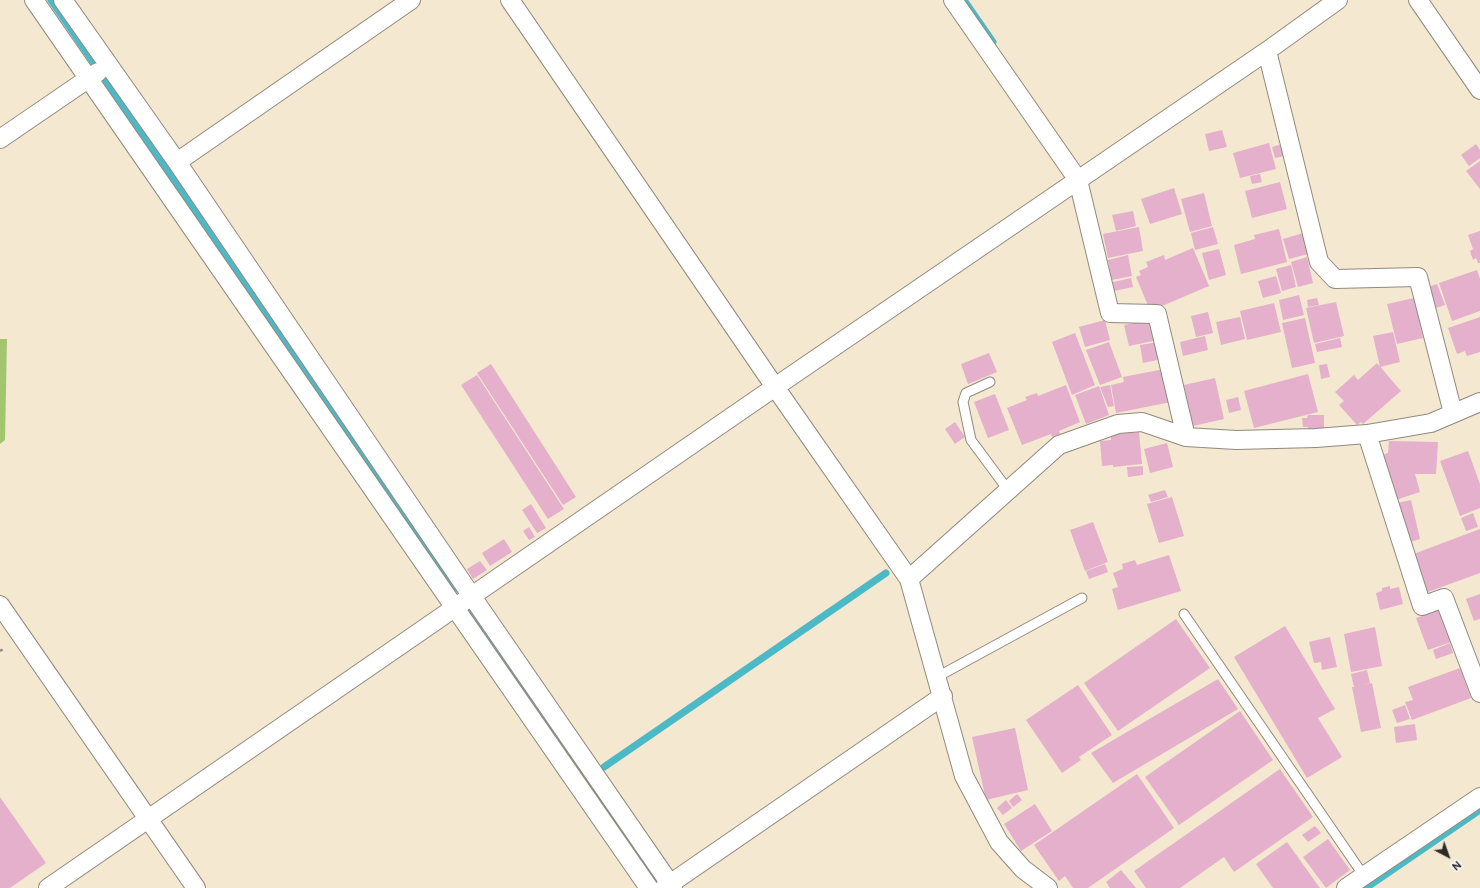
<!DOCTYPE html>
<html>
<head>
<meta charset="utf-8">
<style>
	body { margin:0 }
	#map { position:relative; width:1480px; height:888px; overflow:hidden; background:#f4e8d1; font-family:"Balsamiq Sans",sans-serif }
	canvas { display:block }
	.north { position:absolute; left:1428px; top:836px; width:40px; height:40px; -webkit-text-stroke:3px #fff; paint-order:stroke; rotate:139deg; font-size:11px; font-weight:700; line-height:16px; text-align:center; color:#2b2b2b }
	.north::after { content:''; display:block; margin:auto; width:14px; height:18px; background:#2b2b2b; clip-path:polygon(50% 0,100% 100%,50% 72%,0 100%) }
</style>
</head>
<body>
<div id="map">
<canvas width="1480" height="888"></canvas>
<div class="north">N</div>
</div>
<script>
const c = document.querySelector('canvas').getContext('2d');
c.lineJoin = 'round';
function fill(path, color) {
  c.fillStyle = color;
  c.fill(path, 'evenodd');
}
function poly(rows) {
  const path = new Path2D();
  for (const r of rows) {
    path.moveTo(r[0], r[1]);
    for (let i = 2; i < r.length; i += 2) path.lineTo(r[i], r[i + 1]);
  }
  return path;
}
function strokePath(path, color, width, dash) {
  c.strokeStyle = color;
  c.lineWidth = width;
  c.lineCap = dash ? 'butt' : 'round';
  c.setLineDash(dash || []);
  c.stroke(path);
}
const green = poly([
	[0,339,7,339,5,440,0,444]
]);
const stream = poly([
	[51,0,94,63],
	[964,0,993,42],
	[106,81,456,589],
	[471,612,655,879],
	[604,767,886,573],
	[1366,888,1480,810]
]);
const building = poly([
	[1222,130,1227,147,1209,151,1205,134],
	[1269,143,1276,169,1240,178,1233,153],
	[1282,144,1285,156,1275,158,1272,147],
	[1476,144,1480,150,1480,158,1469,166,1461,155],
	[1480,161,1480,189,1466,171],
	[1260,174,1262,182,1252,184,1250,176],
	[1280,182,1287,209,1252,218,1245,191],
	[1174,188,1182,214,1150,224,1141,199],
	[1204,193,1212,226,1190,232,1181,199],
	[1133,211,1136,226,1116,231,1112,215],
	[1139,227,1143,251,1108,258,1103,234],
	[1213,227,1218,244,1195,250,1191,233],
	[1279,229,1287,262,1241,274,1234,245,1255,239,1254,235],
	[1480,231,1480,263,1478,263,1476,258,1473,260,1470,251,1473,249,1468,235],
	[1303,233,1308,254,1289,259,1283,239],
	[1193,248,1209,286,1155,309,1149,308,1136,277,1141,275,1139,271,1148,267,1146,262,1164,255,1165,260],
	[1219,249,1226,275,1209,280,1202,253],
	[1128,255,1132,276,1112,280,1108,260],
	[1307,257,1313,283,1298,287,1291,262],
	[1291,265,1296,287,1282,291,1276,269],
	[1477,270,1480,279,1480,311,1452,321,1439,283],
	[1276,276,1281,293,1263,298,1258,281],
	[1131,278,1133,287,1114,291,1113,282],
	[1437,284,1445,305,1436,308,1428,287],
	[1299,295,1304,315,1283,320,1279,300],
	[1317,298,1319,305,1308,307,1307,300],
	[1414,298,1423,338,1397,344,1387,304],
	[1336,302,1344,336,1314,343,1306,308],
	[1274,303,1281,332,1247,340,1240,311],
	[1208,312,1213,333,1196,337,1191,316],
	[1240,317,1245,339,1221,345,1216,322],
	[1480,317,1480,352,1467,356,1465,351,1457,354,1448,328],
	[1305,318,1315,363,1292,368,1282,323],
	[1154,319,1158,340,1129,346,1124,325],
	[1105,320,1110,340,1085,347,1079,327],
	[1393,332,1400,362,1380,367,1373,336],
	[1075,333,1095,385,1072,395,1052,342],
	[1205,336,1208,350,1183,356,1180,342],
	[1340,338,1342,347,1317,352,1315,344],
	[1109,342,1122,377,1100,385,1086,350],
	[1158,342,1162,359,1143,363,1140,345],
	[989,353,997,372,968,384,961,364],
	[1377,363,1401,391,1363,424,1361,422,1357,425,1339,405,1344,401,1335,392,1354,375,1358,380],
	[491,364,576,497,563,505,477,373],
	[1327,364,1330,377,1321,379,1319,365],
	[1164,369,1171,402,1116,413,1111,385,1124,382,1123,377],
	[1308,374,1318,412,1254,428,1244,391],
	[477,375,564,509,548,519,461,385],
	[1215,378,1224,419,1193,426,1184,385],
	[1066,385,1080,422,1059,431,1060,434,1052,437,1051,434,1022,445,1007,408,1027,400,1025,397,1037,393,1038,396],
	[1110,385,1114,406,1108,407,1100,387],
	[1099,386,1109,415,1086,424,1075,395],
	[995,394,1009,430,988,438,974,402],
	[1238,397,1241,410,1229,413,1226,400],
	[1308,415,1324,415,1324,429,1308,429,1308,427,1303,427,1302,418,1307,418],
	[955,422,965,437,955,444,945,429],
	[1139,432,1142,464,1113,467,1113,465,1102,466,1100,441,1111,440,1111,434],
	[1389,441,1438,442,1436,474,1415,474,1420,492,1396,500,1382,455,1388,453],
	[1167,443,1173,467,1150,473,1144,449],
	[1468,451,1480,484,1480,508,1460,516,1440,461],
	[1143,466,1143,475,1128,477,1127,467],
	[1165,490,1168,497,1151,502,1148,495],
	[1172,497,1184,536,1159,543,1147,504],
	[1411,500,1420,539,1407,543,1397,503],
	[531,504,546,528,537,533,522,510],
	[1473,513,1478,527,1466,531,1461,518],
	[1093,522,1108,562,1085,571,1070,530],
	[529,527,535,537,529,540,523,531],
	[1480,529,1480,573,1425,593,1411,555],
	[504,539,512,552,490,566,482,553],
	[1169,555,1181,591,1118,610,1112,589,1118,587,1113,573,1123,569,1122,564,1135,560,1137,565],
	[480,561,487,570,473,579,467,569],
	[1105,564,1108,572,1089,579,1086,571],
	[1390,586,1390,589,1399,587,1403,604,1380,610,1376,593,1382,591,1382,588],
	[1480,594,1480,619,1474,621,1466,599],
	[1439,610,1451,642,1428,650,1416,618],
	[1176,619,1210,668,1118,731,1084,683],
	[1285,626,1335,709,1318,718,1342,757,1307,778,1234,657],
	[1375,627,1382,666,1351,672,1344,634],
	[1330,637,1337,667,1322,670,1321,662,1314,663,1309,642],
	[1450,643,1453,653,1436,659,1433,650],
	[1460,668,1471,698,1412,720,1405,702,1413,700,1408,687],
	[1367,670,1370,683,1363,685,1372,683,1381,728,1361,732,1352,687,1354,687,1351,674],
	[1218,679,1238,709,1113,783,1091,753],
	[1078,685,1112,735,1079,757,1081,760,1062,773,1026,720],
	[1405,705,1410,719,1397,723,1392,710],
	[1240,711,1273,760,1179,825,1145,777],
	[1415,724,1417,740,1396,743,1394,727],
	[1015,728,1028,790,986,800,972,737],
	[1280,769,1313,817,1234,872,1224,857,1180,888,1146,888,1134,871],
	[1137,774,1174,828,1088,888,1073,888,1065,876,1059,881,1034,845],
	[1017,794,1022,800,1013,807,1009,801],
	[0,797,46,863,10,888,0,888],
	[1006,800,1012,808,1003,815,997,808],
	[1035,804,1052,831,1021,851,1004,824],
	[1315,826,1321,833,1308,842,1302,835],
	[1328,839,1350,870,1326,888,1303,857],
	[1287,842,1320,888,1273,888,1256,864],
	[1121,870,1136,888,1110,888,1106,882]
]);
const path = poly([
	[0,651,5,648]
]);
const lane = poly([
	[990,382,966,393,963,402,971,440,1008,490],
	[1184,614,1364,876],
	[937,677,1082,598]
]);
const street = poly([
	[34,0,649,888],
	[63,0,177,162,471,595,673,888],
	[510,0,775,387,909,579,964,776,999,842,1023,869,1048,888],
	[953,0,1078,180,1110,313,1157,314,1186,437],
	[1418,0,1480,90],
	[1267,51,1319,262,1335,279,1418,277,1453,413],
	[0,139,98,72],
	[177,162,411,0],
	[1367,434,1422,606,1444,598,1480,693],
	[909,579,1059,445,1118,424,1142,422,1186,437,1236,440,1316,438,1367,434,1431,423,1480,402],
	[0,605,196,888],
	[48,888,775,387,1267,51,1338,0],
	[664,888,943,696],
	[1346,888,1480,797]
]);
fill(green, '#a3c56f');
strokePath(stream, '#4cb9c6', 7);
fill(building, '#e4b0cc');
strokePath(lane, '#908a7e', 11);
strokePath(street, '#908a7e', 20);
strokePath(path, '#908a7e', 2.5, [3, 3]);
strokePath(lane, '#fff', 9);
strokePath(street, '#fff', 18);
</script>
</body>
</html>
